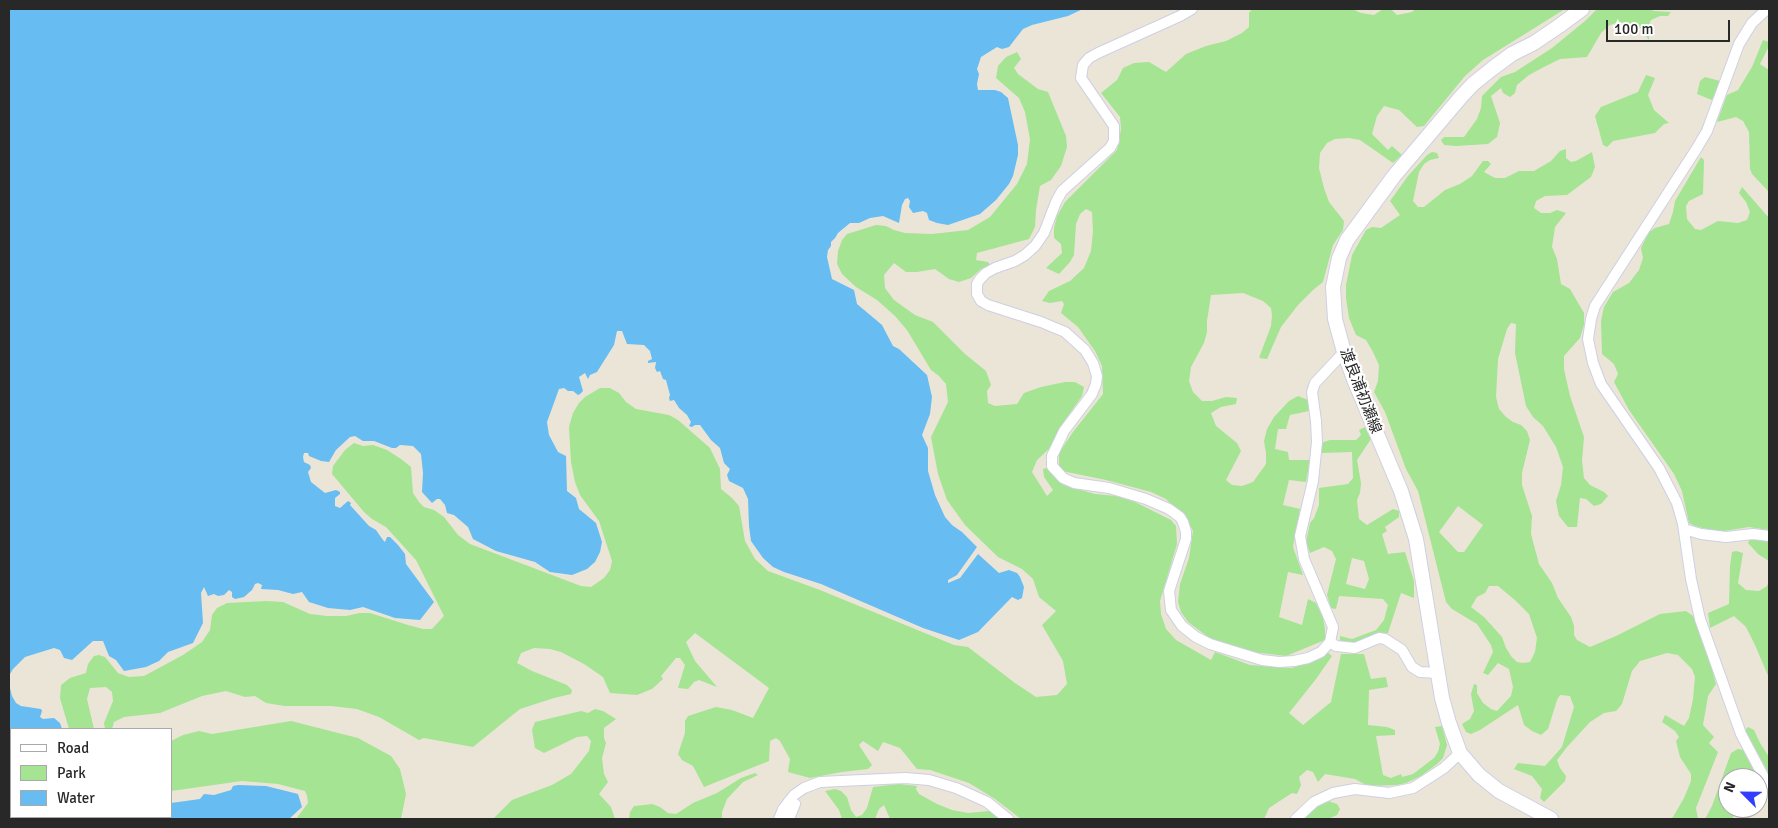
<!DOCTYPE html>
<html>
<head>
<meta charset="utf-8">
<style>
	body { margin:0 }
	#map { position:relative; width:1778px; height:828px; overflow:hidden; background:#ebe5d8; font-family:Signika,sans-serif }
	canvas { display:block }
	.frame { position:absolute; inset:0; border:10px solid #282828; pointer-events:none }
	.legend { position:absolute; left:10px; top:728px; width:162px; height:90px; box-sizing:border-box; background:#fff; border:1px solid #a9a9a9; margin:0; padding:6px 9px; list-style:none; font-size:15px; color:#282828 }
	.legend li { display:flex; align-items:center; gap:10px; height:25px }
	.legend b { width:25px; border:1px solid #a9a9a9 }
	.north { position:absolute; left:1718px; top:768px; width:50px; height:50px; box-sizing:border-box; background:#fff; border:1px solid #a9a9a9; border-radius:50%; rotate:293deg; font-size:14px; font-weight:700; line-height:20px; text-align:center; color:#282828 }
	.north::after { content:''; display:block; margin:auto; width:18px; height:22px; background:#313eff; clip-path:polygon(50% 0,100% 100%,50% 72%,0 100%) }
	.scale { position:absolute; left:1606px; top:20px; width:124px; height:22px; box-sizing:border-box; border:2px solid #282828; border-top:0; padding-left:6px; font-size:15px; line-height:18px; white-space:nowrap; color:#282828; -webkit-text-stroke:4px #fff; paint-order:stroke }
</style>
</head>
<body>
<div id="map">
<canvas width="1778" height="828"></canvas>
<div class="frame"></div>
<ul class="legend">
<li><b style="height:6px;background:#fff"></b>Road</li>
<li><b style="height:14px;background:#a4e492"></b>Park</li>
<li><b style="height:14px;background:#67bcf2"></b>Water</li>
</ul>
<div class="north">N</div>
<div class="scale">100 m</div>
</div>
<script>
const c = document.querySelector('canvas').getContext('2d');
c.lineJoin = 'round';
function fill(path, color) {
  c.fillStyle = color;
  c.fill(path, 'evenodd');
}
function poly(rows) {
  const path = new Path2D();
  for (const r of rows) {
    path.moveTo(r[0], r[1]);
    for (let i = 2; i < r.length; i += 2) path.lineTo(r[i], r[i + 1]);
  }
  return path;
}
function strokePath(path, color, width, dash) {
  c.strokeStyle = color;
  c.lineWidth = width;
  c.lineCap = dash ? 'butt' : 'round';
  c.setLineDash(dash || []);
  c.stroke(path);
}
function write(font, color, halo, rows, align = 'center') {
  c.font = font + ' Signika,"Noto Sans JP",sans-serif';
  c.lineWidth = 4.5;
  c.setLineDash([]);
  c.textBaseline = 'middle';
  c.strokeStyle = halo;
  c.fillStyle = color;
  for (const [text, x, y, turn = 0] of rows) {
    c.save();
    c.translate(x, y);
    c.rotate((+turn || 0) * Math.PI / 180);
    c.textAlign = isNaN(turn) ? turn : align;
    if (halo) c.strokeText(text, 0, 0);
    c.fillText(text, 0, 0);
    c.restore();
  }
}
const green = poly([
	[1252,9,1352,9,1361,13,1374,15,1383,9,1391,9,1397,15,1412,12,1415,9,1565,9,1483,60,1465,76,1424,126,1417,127,1399,110,1384,106,1377,116,1372,134,1388,150,1392,146,1402,155,1393,163,1360,140,1349,138,1335,139,1327,143,1320,153,1319,168,1324,188,1329,202,1344,221,1343,230,1333,245,1323,282,1313,290,1298,305,1281,327,1267,359,1259,358,1271,326,1272,315,1271,308,1263,301,1243,293,1211,295,1207,321,1207,332,1204,343,1191,367,1189,381,1193,392,1202,401,1212,401,1226,397,1237,398,1236,404,1221,407,1211,413,1216,426,1237,443,1241,451,1226,480,1232,485,1242,486,1253,482,1266,464,1266,453,1264,441,1267,429,1274,417,1289,401,1298,396,1308,400,1309,411,1290,415,1286,429,1278,429,1275,449,1288,452,1289,460,1310,460,1306,482,1289,480,1283,505,1300,509,1293,547,1303,575,1288,572,1279,617,1302,625,1308,599,1316,603,1323,617,1325,629,1325,640,1286,656,1253,652,1211,639,1188,622,1181,612,1178,602,1180,584,1189,558,1193,531,1189,523,1166,499,1151,492,1106,480,1062,471,1059,465,1059,453,1073,432,1103,394,1102,366,1095,351,1078,327,1061,313,1064,304,1062,301,1050,303,1042,301,1049,291,1070,281,1084,268,1091,251,1093,231,1092,212,1086,209,1080,214,1076,224,1074,255,1070,262,1059,274,1046,268,1062,253,1061,244,1054,238,1054,228,1057,216,1065,202,1117,150,1121,129,1120,117,1101,93,1117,80,1123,68,1134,63,1149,62,1166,72,1186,54,1206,46,1226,41,1242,33,1249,27,1249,13],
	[1597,9,1649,9,1654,11,1671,12,1668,16,1660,16,1651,20,1649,25,1649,40,1641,29,1619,22,1610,25,1601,33,1587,57,1560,59,1544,67,1529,75,1517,85,1515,93,1510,97,1503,93,1501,88,1491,96,1500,123,1497,137,1488,144,1456,146,1444,145,1441,140,1444,137,1464,137,1477,119,1481,108,1482,96,1501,77,1515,72,1552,48,1585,21],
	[1763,40,1769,42,1769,46,1760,64,1769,70,1769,192,1752,174,1750,169,1749,132,1743,121,1736,117,1717,122,1727,95,1738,90,1752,67],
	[1017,52,1021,59,1014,68,1018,74,1038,89,1048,92,1066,136,1067,147,1061,166,1051,180,1040,186,1036,210,1035,227,1029,239,977,253,976,260,988,262,990,265,981,269,971,278,959,282,949,279,935,269,917,272,906,272,894,263,884,275,885,288,894,300,915,315,933,322,965,354,986,371,991,385,987,391,988,403,995,406,1017,404,1024,393,1041,387,1065,382,1075,382,1084,387,1082,396,1065,420,1050,448,1037,460,1032,472,1047,496,1053,490,1044,477,1043,469,1046,468,1063,485,1095,494,1116,496,1133,501,1171,520,1176,526,1177,544,1160,601,1161,614,1166,629,1176,640,1211,660,1215,652,1250,665,1275,667,1292,668,1312,661,1327,652,1332,656,1316,679,1289,713,1303,725,1331,702,1341,654,1364,654,1371,679,1386,677,1388,687,1369,690,1368,725,1387,727,1395,730,1395,735,1376,736,1383,775,1391,778,1401,774,1402,777,1413,774,1434,758,1438,752,1440,744,1435,727,1442,726,1447,745,1443,758,1437,764,1421,776,1406,783,1397,785,1368,786,1355,779,1325,774,1318,782,1313,772,1307,770,1299,777,1301,785,1297,794,1292,793,1269,808,1264,819,1021,819,995,799,969,783,930,770,917,769,900,748,883,742,878,751,863,741,859,745,872,765,868,769,842,772,810,778,788,772,790,759,780,741,776,738,770,741,769,761,704,787,693,766,682,760,678,754,685,733,685,721,688,716,716,707,732,710,753,718,769,688,695,633,686,642,695,661,717,687,699,680,694,682,688,689,678,688,685,665,680,658,676,658,661,676,663,679,652,689,637,695,610,693,603,677,584,664,561,652,550,649,534,648,521,653,517,663,532,671,567,685,572,690,571,694,554,698,520,709,473,747,424,738,419,740,379,717,357,709,331,706,285,706,266,703,255,696,245,697,226,691,202,696,160,713,124,717,114,722,112,729,105,729,104,723,113,701,112,692,106,687,90,688,87,699,94,729,69,729,60,698,61,685,70,678,86,673,88,664,94,656,99,655,105,657,118,673,129,677,144,676,183,655,202,642,210,630,212,615,217,608,227,603,266,601,283,602,310,614,327,616,346,616,360,613,370,613,408,625,423,629,432,629,444,616,416,560,386,527,372,519,364,512,332,474,333,466,345,450,354,443,363,446,373,445,387,450,401,459,411,467,413,493,419,502,424,507,434,510,444,517,458,535,470,544,581,586,591,587,604,578,610,570,612,561,599,521,580,495,575,482,571,462,569,427,573,413,579,403,585,397,600,388,610,388,619,393,626,402,636,409,669,415,678,420,710,448,720,469,721,489,732,498,739,506,745,541,755,559,768,571,820,590,954,645,968,647,1015,683,1036,697,1057,695,1067,684,1063,661,1042,625,1056,611,1039,597,1033,579,1022,569,998,557,965,525,947,500,938,474,931,437,948,402,946,384,939,376,931,370,907,330,895,316,877,300,856,287,842,274,837,264,838,251,842,240,847,234,876,225,886,226,894,230,905,233,932,234,968,230,990,217,1017,184,1027,164,1030,139,1025,112,1019,98,996,78,998,66,1006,57],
	[1646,75,1655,78,1648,95,1654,110,1669,123,1664,124,1655,133,1613,141,1607,147,1603,145,1595,116,1601,107,1638,92],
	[1705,77,1720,81,1712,100,1697,94,1700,81],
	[1566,149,1566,158,1571,162,1576,161,1592,152,1595,167,1591,177,1567,195,1545,196,1536,201,1534,208,1541,213,1550,213,1557,210,1566,213,1555,227,1552,247,1557,259,1561,284,1570,289,1584,313,1584,325,1580,338,1564,356,1564,369,1570,396,1584,437,1582,461,1584,478,1590,485,1604,492,1608,496,1601,504,1594,506,1586,499,1580,498,1577,527,1568,527,1559,516,1556,501,1561,485,1563,467,1556,447,1543,426,1533,417,1526,406,1515,353,1516,324,1511,323,1507,329,1498,359,1496,397,1499,409,1506,417,1513,422,1521,425,1527,431,1530,440,1522,473,1522,485,1532,516,1531,534,1539,564,1552,583,1558,598,1571,617,1574,626,1574,635,1577,640,1590,647,1616,636,1660,614,1686,611,1693,616,1710,662,1716,684,1708,696,1703,725,1714,737,1709,743,1718,752,1696,808,1698,819,1670,819,1673,817,1684,798,1691,781,1691,774,1680,757,1676,741,1679,737,1675,731,1662,722,1665,715,1684,726,1689,718,1693,699,1695,677,1692,669,1678,655,1667,653,1640,661,1632,671,1622,704,1616,711,1604,713,1590,722,1567,747,1557,760,1560,768,1566,776,1565,781,1544,802,1540,798,1542,789,1532,776,1514,769,1518,763,1545,766,1562,747,1574,707,1570,696,1560,695,1557,700,1548,729,1541,735,1532,731,1524,725,1518,705,1480,730,1471,734,1466,732,1462,724,1470,719,1474,711,1471,694,1474,684,1477,685,1477,693,1483,703,1491,709,1497,711,1511,696,1513,687,1509,669,1498,663,1488,675,1483,673,1493,652,1491,645,1477,624,1452,609,1446,602,1418,491,1406,469,1385,412,1374,392,1378,381,1379,365,1373,352,1366,340,1356,335,1349,318,1346,298,1346,285,1352,255,1366,230,1372,227,1381,228,1400,215,1390,201,1408,176,1427,155,1432,152,1437,153,1439,158,1430,160,1424,164,1419,172,1413,201,1418,207,1424,207,1445,190,1460,184,1472,176,1483,161,1488,161,1491,164,1484,172,1495,178,1505,178,1519,171,1534,171,1551,161,1560,151],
	[1458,506,1483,525,1464,552,1458,552,1439,532],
	[1489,586,1498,586,1516,601,1529,614,1537,638,1535,652,1530,662,1523,663,1517,662,1511,656,1506,648,1502,637,1484,617,1471,607,1477,597,1485,593],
	[1701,157,1704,160,1703,194,1689,201,1686,206,1687,219,1695,229,1701,230,1718,221,1738,223,1747,220,1750,212,1746,202,1739,193,1742,187,1769,218,1769,530,1749,527,1718,532,1695,526,1689,523,1682,491,1674,474,1629,410,1614,382,1618,374,1614,364,1602,354,1601,321,1604,307,1613,292,1629,283,1639,270,1643,258,1641,248,1649,232,1655,228,1669,224,1673,212,1675,201],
	[1365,427,1371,439,1357,460,1361,483,1360,493,1357,500,1359,519,1367,525,1393,509,1399,511,1399,517,1385,527,1387,531,1382,534,1388,554,1405,552,1414,581,1414,598,1401,593,1388,633,1377,635,1353,645,1340,645,1340,636,1352,639,1376,630,1384,620,1388,605,1383,599,1339,596,1336,609,1331,608,1327,595,1336,559,1332,551,1324,547,1310,553,1306,542,1310,523,1314,518,1319,505,1319,488,1348,484,1353,478,1352,452,1321,453,1321,443,1330,440,1356,440,1361,435,1359,430],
	[1352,558,1364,561,1369,579,1365,589,1346,584],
	[1750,538,1769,541,1769,561,1758,554,1748,543],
	[1736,551,1743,553,1738,583,1746,590,1759,591,1767,586,1769,580,1769,678,1755,645,1746,627,1734,616,1710,628,1708,613,1729,604,1730,566,1732,552],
	[595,709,603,711,616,719,604,728,604,738,606,743,602,758,604,774,608,782,599,794,611,807,615,819,493,819,512,800,552,785,571,774,589,751,591,741,587,736,577,737,544,753,535,748,532,730,535,722,581,711,588,713],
	[291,721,358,738,391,756,400,769,406,794,401,819,296,819,308,803,307,796,305,791,278,784,242,781,171,791,171,741,183,735,199,731,212,734],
	[1748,727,1754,730,1760,743,1769,757,1769,774,1745,730],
	[1738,749,1744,750,1764,790,1758,791,1758,778,1728,778,1728,808,1738,808,1732,819,1705,819,1712,806,1731,753],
	[755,773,758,775,743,782,727,799,722,812,722,819,629,819,630,812,634,806,644,805,652,804,660,807,668,813,676,814,693,803,717,793,741,778],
	[899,784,917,786,916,789,919,794,937,804,952,810,968,813,989,811,1003,819,890,819,884,805,879,809,875,819,842,819,839,810,825,791,835,789,841,791,847,797,851,810,856,817,862,815,867,808,873,787],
	[1328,801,1337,804,1340,809,1337,815,1328,819,1303,819,1318,806]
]);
const water = poly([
	[9,9,1083,9,1068,16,1032,25,1023,29,1009,47,1002,49,997,47,981,57,977,69,979,74,977,84,978,90,995,90,1001,92,1008,98,1018,145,1018,155,1013,176,1009,184,996,200,980,214,948,225,937,223,929,220,927,213,923,211,913,213,909,207,910,201,908,198,905,199,902,205,899,223,883,216,870,218,859,223,850,223,838,233,835,238,831,242,831,246,828,250,827,257,832,279,854,290,857,304,882,325,893,346,899,349,927,375,932,397,930,414,922,435,928,448,928,471,935,495,945,517,952,525,962,532,977,547,957,575,948,580,948,583,960,578,978,554,999,573,1009,570,1017,573,1020,577,1024,587,1022,598,1018,600,1012,597,978,632,959,640,923,628,821,584,784,572,773,567,763,558,751,541,749,526,748,499,743,488,729,481,727,475,730,469,724,463,720,448,711,440,700,425,695,425,692,427,689,426,691,422,687,415,679,408,674,400,670,401,669,398,670,395,666,380,663,379,660,371,657,372,655,368,656,362,648,363,648,361,652,359,650,351,644,345,627,344,622,331,617,331,614,345,597,372,590,375,588,379,585,373,579,377,583,391,580,394,578,395,573,391,568,391,564,388,559,389,547,422,549,435,558,452,566,456,567,491,576,498,579,509,596,523,602,542,600,552,595,562,587,569,572,575,550,572,535,562,496,551,473,539,468,527,454,515,447,513,445,505,440,499,437,499,432,503,422,492,423,473,421,454,413,446,400,445,396,448,392,448,374,441,363,441,355,436,350,437,336,450,329,462,321,461,309,456,308,453,304,453,303,457,304,462,310,465,311,468,308,472,311,482,325,493,336,490,340,492,340,494,335,498,335,506,340,508,348,501,351,503,350,505,369,526,376,530,383,540,385,542,387,537,390,537,398,545,405,554,406,564,434,602,420,620,395,618,363,607,350,610,328,608,309,602,302,592,293,594,278,590,261,589,262,585,258,583,255,584,252,590,244,597,235,599,232,597,232,592,229,590,224,595,218,596,214,594,208,596,204,587,201,593,203,623,193,643,168,652,159,661,146,667,124,671,116,660,109,656,103,641,93,641,72,660,64,658,60,650,54,648,25,657,13,669,10,674,9,684,12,696,16,703,21,706,41,709,42,711,40,717,43,719,54,718,60,723,62,729,11,729,11,817,59,817,59,819,9,819],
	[238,785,266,786,298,794,302,807,289,819,90,819,93,817,171,817,171,803,200,799,204,794,214,795,231,790,233,786]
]);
const minor = poly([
	[1192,9,1180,16,1098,53,1089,58,1083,65,1081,78,1114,126,1114,141,1110,148,1062,191,1056,202,1044,233,1035,246,1025,255,1015,261,995,268,986,273,980,279,977,284,977,294,981,301,988,305,1041,322,1065,332,1085,350,1093,363,1097,376,1096,384,1092,394,1064,431,1052,456,1052,466,1063,478,1074,483,1109,488,1146,499,1169,509,1180,517,1183,522,1186,532,1186,539,1169,591,1171,610,1182,626,1196,637,1210,644,1262,660,1279,662,1294,661,1308,658,1321,652,1330,642,1333,627,1304,559,1300,536,1313,481,1317,442,1316,421,1312,392,1315,383,1344,352],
	[1767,9,1752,23,1739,44,1707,131,1697,148,1595,306,1591,319,1588,339,1593,363,1601,384,1659,468,1677,503,1683,524,1691,579,1700,619,1741,734,1769,787],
	[1684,529,1701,534,1726,537,1753,534,1769,536],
	[1330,642,1336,646,1355,648,1379,638,1385,639,1402,650,1412,667,1420,672,1438,673],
	[779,819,783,809,794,795,804,788,820,782,905,778,929,780,956,788,987,802,1008,819],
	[789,819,795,804,789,801],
	[1296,819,1314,802,1333,793,1355,789,1389,793,1413,788,1444,768,1460,753]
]);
const secondary = poly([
	[1551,819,1499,791,1479,775,1460,753,1449,723,1442,698,1416,539,1401,491,1355,382,1344,352,1335,319,1333,287,1339,258,1347,240,1394,176,1460,98,1473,84,1493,68,1512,54,1534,43,1559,26,1582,9]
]);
const streetNames = [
	["渡良浦初瀬線",1360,391,69]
];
fill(green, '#a4e492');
fill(water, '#67bcf2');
strokePath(minor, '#cecfe2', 12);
strokePath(secondary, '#cecfe2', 16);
strokePath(minor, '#fff', 10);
strokePath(secondary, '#fff', 14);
write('15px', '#282828', '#fff', streetNames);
</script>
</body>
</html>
